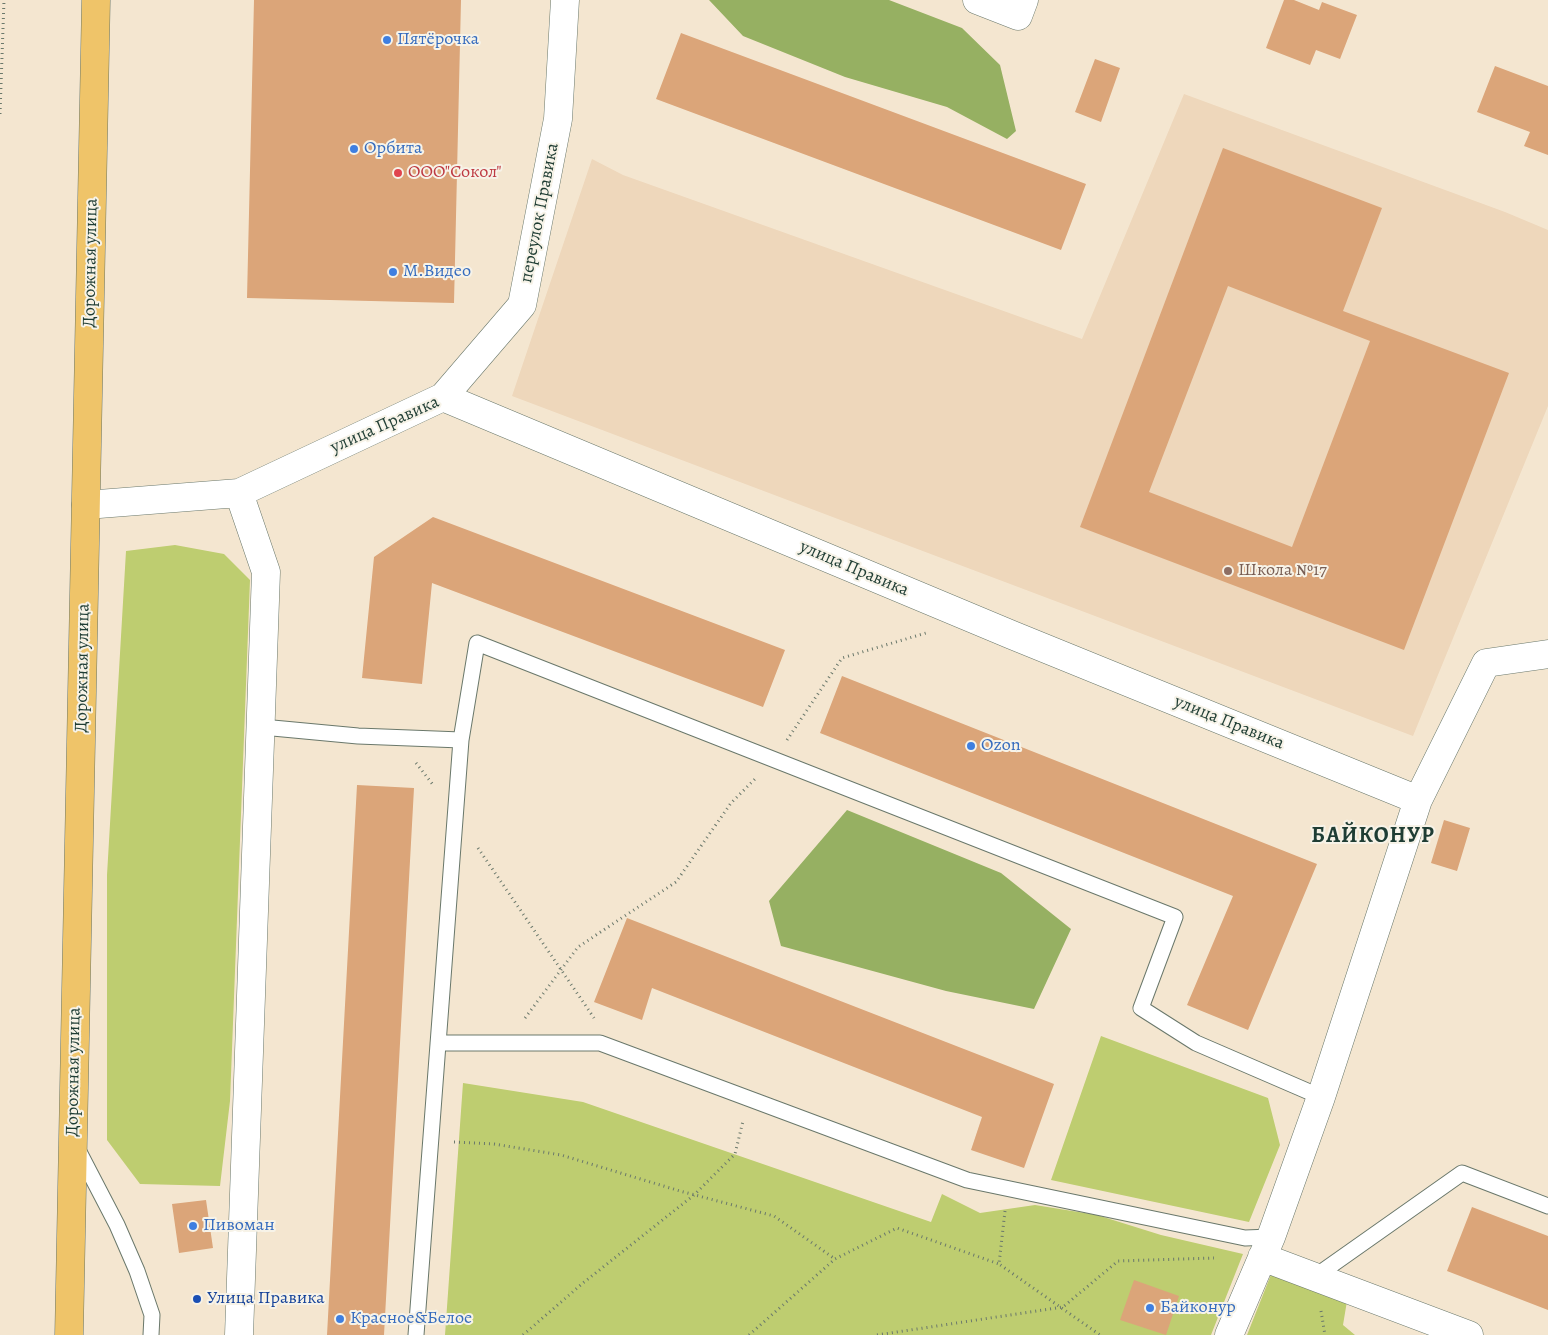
<!DOCTYPE html>
<html>
<head>
<meta charset="utf-8">
<style>
	body { margin:0 }
	canvas { display:block; background:#f4e6d0 }
</style>
</head>
<body>
<canvas width="1548" height="1335"></canvas>
<script>
const c = document.querySelector('canvas').getContext('2d');
c.lineJoin = 'round';
function fill(path, color) {
  c.fillStyle = color;
  c.fill(path, 'evenodd');
}
function poly(rows) {
  const path = new Path2D();
  for (const r of rows) {
    path.moveTo(r[0], r[1]);
    for (let i = 2; i < r.length; i += 2) path.lineTo(r[i], r[i + 1]);
  }
  return path;
}
function strokePath(path, color, width, dash) {
  c.strokeStyle = color;
  c.lineWidth = width;
  c.lineCap = dash ? 'butt' : 'round';
  c.setLineDash(dash || []);
  c.stroke(path);
}
function write(font, color, halo, rows, align = 'center') {
  c.font = font + ' Alegreya,serif';
  c.lineWidth = 4;
  c.setLineDash([]);
  c.textBaseline = 'middle';
  c.strokeStyle = halo;
  c.fillStyle = color;
  for (const [text, x, y, turn = 0] of rows) {
    c.save();
    c.translate(x, y);
    c.rotate((+turn || 0) * Math.PI / 180);
    c.textAlign = isNaN(turn) ? turn : align;
    if (halo) c.strokeText(text, 0, 0);
    c.fillText(text, 0, 0);
    c.restore();
  }
}
const built = poly([
	[1184,94,1505,212,1548,230,1548,406,1413,736,512,396,592,159,623,175,1082,339]
]);
const green = poly([
	[175,545,224,554,250,580,230,1101,220,1186,140,1184,107,1140,107,875,126,551],
	[1101,1036,1268,1098,1280,1145,1249,1222,1051,1180],
	[463,1083,583,1102,931,1222,942,1194,980,1213,1035,1205,1097,1215,1161,1235,1243,1254,1211,1335,445,1335],
	[1276,1262,1349,1289,1343,1325,1355,1335,1247,1335]
]);
const forest = poly([
	[709,0,889,0,962,28,1000,65,1016,131,1007,139,947,107,845,77,743,36],
	[847,810,1001,873,1071,929,1034,1009,946,991,781,946,769,901]
]);
const building = poly([
	[254,0,461,0,454,303,247,298],
	[1284,0,1294,0,1319,10,1322,2,1357,15,1340,59,1316,50,1310,65,1266,48],
	[681,33,1086,184,1061,250,656,99],
	[1095,59,1120,68,1101,122,1075,112],
	[1495,66,1548,86,1548,155,1524,146,1530,132,1477,112],
	[1223,148,1382,208,1343,311,1509,373,1404,650,1080,527],
	[1228,286,1370,341,1292,547,1149,492],
	[433,517,785,650,763,707,432,583,422,684,362,678,374,557],
	[842,676,1317,864,1248,1030,1187,1005,1233,896,820,733],
	[357,785,414,788,384,1335,327,1335],
	[1444,820,1470,828,1457,871,1431,863],
	[627,918,1054,1084,1024,1168,971,1150,982,1117,652,988,642,1020,594,1002],
	[206,1200,213,1248,179,1253,172,1204],
	[1472,1207,1548,1236,1548,1310,1447,1271],
	[1134,1280,1179,1296,1166,1335,1120,1320]
]);
const path = poly([
	[0,114,4,0],
	[787,740,842,658,926,633],
	[416,763,434,786],
	[478,848,594,1018],
	[525,1018,578,947,676,882,731,803,756,778],
	[454,1142,494,1144,561,1155,680,1191,774,1216,835,1259],
	[1005,1211,999,1264,1100,1335],
	[1321,1311,1325,1335],
	[523,1335,583,1283,694,1195,735,1154,743,1121],
	[749,1335,835,1259,897,1228,999,1264],
	[877,1335,1063,1307,1118,1261,1214,1258]
]);
const lane = poly([
	[262,727,358,736,461,740],
	[438,1043,600,1043,967,1180,1245,1238,1271,1237],
	[78,1150,117,1225,137,1271,152,1315,151,1335],
	[1316,1276,1462,1173,1548,1206],
	[416,1335,461,740,477,643,1175,917,1141,1008,1196,1043,1321,1097]
]);
const street = poly([
	[977,0,1018,16,1024,0],
	[443,397,522,305,558,119,565,0],
	[86,505,239,493,443,397,1012,635,1418,800,1486,663,1548,654],
	[1262,1257,1469,1335],
	[239,1335,266,572,239,493],
	[1229,1335,1271,1237,1321,1097,1418,800]
]);
const primary = poly([
	[69,1335,96,0]
]);
const markers = [
	[387,40,5,"#3f7fe0"],
	[354,149,5,"#3f7fe0"],
	[398,173,5,"#e0444e"],
	[393,272,5,"#3f7fe0"],
	[1228,571,5,"#8d6e63"],
	[971,746,5,"#3f7fe0"],
	[193,1226,5,"#3f7fe0"],
	[197,1299,5,"#1a4fb4"],
	[1150,1308,5,"#3f7fe0"],
	[340,1319,5,"#3f7fe0"]
];
const shopNames = [
	["Пятёрочка",397,40],
	["Орбита",364,149],
	["М.Видео",403,272],
	["Ozon",981,746],
	["Пивоман",203,1226],
	["Байконур",1160,1308],
	["Красное&Белое",350,1319]
];
const healthNames = [
	["ООО\"Сокол\"",408,173]
];
const streetNames = [
	["переулок Правика",540,213,-79],
	["Дорожная улица",91,263,-89],
	["улица Правика",385,425,-24],
	["улица Правика",854,569,23],
	["Дорожная улица",83,668,-89],
	["улица Правика",1229,723,22],
	["Дорожная улица",74,1072,-89]
];
const educationNames = [
	["Школа №17",1238,571]
];
const transitNames = [
	["Улица Правика",207,1299]
];
const districtNames = [
	["БАЙКОНУР",1373,837]
];
fill(built, '#eed7bb');
fill(green, '#becd70');
fill(forest, '#96b062');
fill(building, '#dba579');
strokePath(lane, '#6a786b', 17);
strokePath(street, '#6a786b', 29);
strokePath(primary, '#6a786b', 29);
strokePath(path, '#6a786b', 3, [1, 4]);
strokePath(lane, '#fff', 15);
strokePath(street, '#fff', 28);
strokePath(primary, '#efc469', 28);
for (const [x, y, r, color] of markers) {
  const dot = new Path2D();
  dot.arc(x, y, r, 0, 2 * Math.PI);
  c.fillStyle = color;
  c.fill(dot);
  strokePath(dot, '#f7f3e8', 2);
}
write('18px', '#366cbe', '#f7f3e8', shopNames, 'left');
write('18px', '#be3a42', '#f7f3e8', healthNames, 'left');
write('18px', '#1f3d34', '#f7f3e8', streetNames);
write('18px', '#785e54', '#f7f3e8', educationNames, 'left');
write('18px', '#164399', '#f7f3e8', transitNames, 'left');
c.letterSpacing = '1px';
write('bold 22px', '#1f3d34', '#f7f3e8', districtNames);
c.letterSpacing = '0px';
</script>
</body>
</html>
